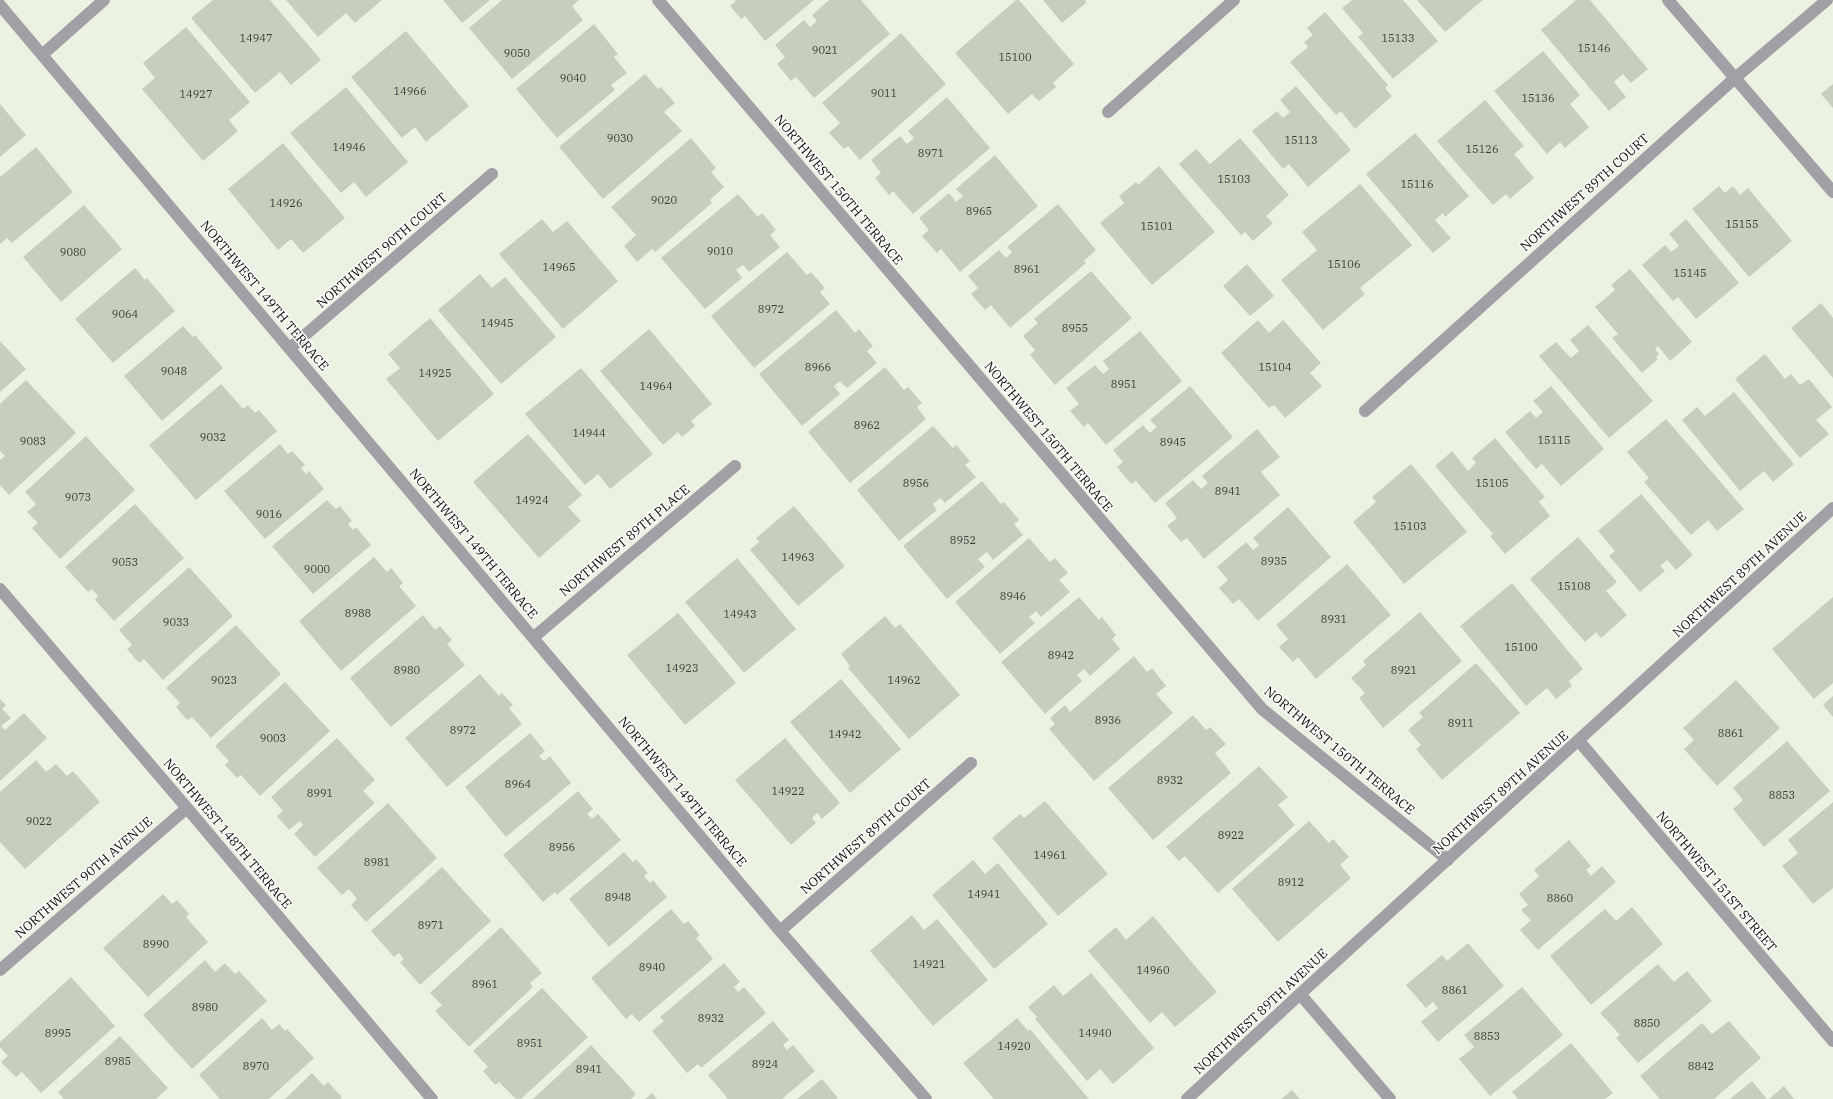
<!DOCTYPE html>
<html>
<head>
<meta charset="utf-8">
<style>
	body { margin:0 }
	canvas { display:block; background:#ecf2e2 }
</style>
</head>
<body>
<canvas width="1833" height="1099"></canvas>
<script>
const c = document.querySelector('canvas').getContext('2d');
c.lineJoin = 'round';
function fill(path, color) {
  c.fillStyle = color;
  c.fill(path, 'evenodd');
}
function poly(rows) {
  const path = new Path2D();
  for (const r of rows) {
    path.moveTo(r[0], r[1]);
    for (let i = 2; i < r.length; i += 2) path.lineTo(r[i], r[i + 1]);
  }
  return path;
}
function strokePath(path, color, width, dash) {
  c.strokeStyle = color;
  c.lineWidth = width;
  c.lineCap = dash ? 'butt' : 'round';
  c.setLineDash(dash || []);
  c.stroke(path);
}
function write(font, color, halo, rows, align = 'center') {
  c.font = font + ' "IBM Plex Serif",serif';
  c.lineWidth = 3;
  c.setLineDash([]);
  c.textBaseline = 'middle';
  c.strokeStyle = halo;
  c.fillStyle = color;
  for (const [text, x, y, turn = 0] of rows) {
    c.save();
    c.translate(x, y);
    c.rotate((+turn || 0) * Math.PI / 180);
    c.textAlign = isNaN(turn) ? turn : align;
    if (halo) c.strokeText(text, 0, 0);
    c.fillText(text, 0, 0);
    c.restore();
  }
}
const building = poly([
	[213,0,270,0,321,60,291,85,280,72,255,93,191,18],
	[286,0,382,0,355,23,346,13,318,37],
	[443,0,490,0,462,23],
	[502,0,579,0,572,6,583,20,512,79,469,28],
	[735,0,814,0,765,41,745,16,741,19,730,6,736,1],
	[829,0,861,0,890,34,814,98,796,77,791,81,777,64,785,57,775,45,804,20,810,27,817,21,812,15],
	[1016,0,1019,0,1074,64,1053,83,1056,87,1039,101,1032,94,1008,114,955,53],
	[1043,0,1085,0,1087,2,1062,23],
	[1352,0,1403,0,1438,41,1393,79,1358,37,1363,33,1342,8],
	[1417,0,1483,0,1445,32],
	[1576,0,1590,0,1648,69,1631,83,1623,74,1614,82,1626,97,1609,111,1541,30],
	[1325,12,1388,85,1385,88,1392,96,1355,129,1341,111,1336,115,1290,62,1308,47,1304,42,1313,35,1307,28],
	[594,24,618,54,614,57,627,73,611,85,615,90,557,138,516,89],
	[186,27,250,102,229,120,238,131,203,161,142,89,155,78,143,63],
	[406,31,469,106,426,142,415,127,402,138,351,77],
	[901,33,946,84,860,160,848,146,844,149,829,133,840,123,822,103],
	[1543,51,1580,95,1570,104,1589,127,1565,148,1560,142,1547,154,1494,91],
	[645,74,658,89,661,87,675,103,664,112,682,131,603,199,559,147],
	[1833,84,1833,108,1821,94],
	[1296,86,1351,150,1308,187,1289,164,1283,169,1252,131,1277,111,1283,118,1290,112,1280,100],
	[346,87,408,162,366,197,354,182,341,193,290,133],
	[947,97,990,148,913,214,893,191,889,195,875,178,881,173,871,160,900,136,907,144,914,138,908,131],
	[1485,100,1524,146,1514,154,1534,178,1510,199,1506,194,1493,205,1437,141],
	[0,104,26,135,0,157],
	[1415,133,1469,196,1445,217,1443,213,1435,220,1451,238,1433,253,1366,174],
	[691,138,716,168,711,172,724,187,710,200,712,203,655,252,652,249,637,262,624,246,636,235,611,207],
	[1240,138,1289,195,1266,216,1273,223,1253,241,1245,232,1241,235,1179,164,1196,149,1210,164],
	[283,143,345,218,303,253,291,239,278,250,228,189],
	[36,147,73,192,12,243,7,238,0,244,0,177],
	[995,155,1038,206,960,272,941,249,937,253,922,236,929,230,919,218,949,193,956,202,963,196,956,189],
	[1159,166,1215,232,1152,285,1100,223,1124,203,1119,196,1136,182,1138,185],
	[1360,184,1412,245,1360,288,1365,294,1323,330,1281,280,1317,250,1302,232],
	[1719,186,1725,193,1733,186,1740,195,1748,188,1792,241,1749,277,1692,209],
	[738,194,758,217,762,213,776,230,770,235,780,247,749,272,743,265,736,270,742,278,705,309,661,258],
	[1058,204,1096,250,1084,261,1086,263,1010,328,991,305,985,310,971,294,978,288,968,276,999,250,1006,258,1012,252,1007,247],
	[84,205,122,249,61,302,23,257],
	[542,219,553,232,567,221,618,281,563,329,499,254],
	[1686,219,1739,283,1696,319,1678,297,1673,301,1642,265,1665,245,1671,252,1679,246,1669,234],
	[787,252,807,275,811,272,825,288,820,292,830,304,754,368,711,316],
	[1247,264,1274,296,1250,316,1223,286],
	[135,268,145,280,147,278,175,311,113,363,75,319],
	[1630,269,1692,342,1670,361,1658,346,1655,349,1659,354,1656,357,1658,359,1642,373,1612,338,1618,334,1595,307,1615,290,1611,285],
	[1091,271,1132,318,1055,385,1030,355,1035,350,1023,336,1038,323,1034,319],
	[480,274,492,288,505,277,556,337,501,384,438,310],
	[1821,303,1833,318,1833,378,1791,328],
	[836,310,855,333,859,329,873,346,867,351,877,363,847,388,840,381,834,386,840,394,802,426,759,374],
	[430,318,494,394,438,441,386,379,400,368,388,354],
	[1258,320,1269,333,1283,320,1321,363,1310,373,1322,386,1285,418,1274,405,1269,408,1221,353],
	[1588,325,1653,401,1609,438,1539,356,1556,342,1571,358,1579,351,1570,340],
	[183,326,193,337,195,335,223,368,162,421,124,376],
	[649,329,712,404,691,421,695,426,682,437,678,432,663,445,600,371],
	[1140,331,1182,381,1106,445,1088,423,1084,427,1070,411,1079,404,1066,388,1095,365,1103,374,1109,369,1103,361],
	[0,341,26,369,0,392],
	[1765,354,1785,379,1791,374,1800,385,1809,379,1832,407,1816,420,1829,434,1800,458,1735,379],
	[885,367,904,390,908,387,922,403,917,407,926,419,850,483,808,432],
	[581,368,653,454,610,489,598,474,585,485,525,414],
	[26,380,76,433,9,495,0,485,0,460,5,456,0,451,0,404],
	[221,384,243,409,248,405,255,413,259,410,277,431,196,500,149,445],
	[1190,386,1233,437,1155,503,1136,481,1131,484,1117,467,1123,462,1113,450,1143,425,1150,433,1157,427,1150,420],
	[1551,386,1604,449,1561,486,1542,464,1536,469,1505,432,1530,411,1536,418,1543,412,1533,401],
	[1734,392,1794,464,1773,482,1764,471,1740,491,1682,420,1697,407,1705,416],
	[1666,419,1744,509,1717,531,1708,520,1691,535,1644,482,1649,478,1627,452],
	[933,426,953,448,956,445,970,461,965,465,976,477,945,503,940,498,933,504,937,510,899,541,857,490],
	[1257,429,1280,457,1261,472,1280,495,1204,559,1187,538,1181,542,1167,526,1177,518,1165,503,1193,480,1201,489,1208,483,1202,476],
	[528,434,582,495,568,507,581,521,539,558,473,482],
	[86,436,135,490,60,559,32,528,38,523,27,512,36,504,25,492],
	[1495,438,1545,497,1539,502,1550,516,1505,554,1490,536,1493,534,1435,466,1452,451,1468,471,1476,463,1472,458],
	[280,444,288,454,292,451,305,465,301,468,306,474,309,471,324,489,265,539,224,491],
	[1411,464,1467,532,1404,584,1353,522,1376,502,1372,497],
	[982,481,1001,504,1004,502,1019,520,1014,524,1023,535,993,560,987,552,978,559,985,567,947,599,903,546],
	[1641,494,1693,555,1676,570,1667,560,1660,566,1665,571,1640,592,1609,556,1615,551,1598,531],
	[327,500,336,509,340,506,352,521,348,524,353,530,356,527,371,545,313,594,272,546],
	[135,504,184,558,114,621,95,600,98,596,92,589,88,592,65,567],
	[794,506,845,566,798,606,750,550,759,542,756,538],
	[1288,507,1331,557,1258,621,1239,599,1233,604,1219,588,1228,580,1217,567,1246,542,1253,550,1259,545,1253,538],
	[1578,537,1617,582,1606,591,1627,615,1601,638,1596,632,1585,642,1530,579],
	[1029,538,1050,562,1055,558,1068,573,1059,580,1070,592,1041,617,1036,611,1029,617,1035,623,1000,654,955,602],
	[374,557,387,572,391,568,403,583,399,586,416,606,341,671,299,621],
	[737,558,796,629,744,673,685,602],
	[1347,564,1391,615,1316,679,1298,657,1293,662,1279,647,1288,639,1276,625],
	[189,567,233,616,163,680,144,659,139,663,127,649,132,645,119,630],
	[1512,583,1583,669,1569,681,1572,686,1556,699,1547,688,1526,706,1460,626],
	[1079,597,1099,620,1102,617,1116,635,1112,639,1120,649,1090,676,1084,669,1077,675,1082,681,1045,714,1001,662],
	[1833,597,1833,683,1814,699,1772,649],
	[1420,612,1462,661,1383,728,1359,698,1365,693,1351,678,1366,665,1363,661],
	[678,613,736,683,685,725,627,655],
	[423,615,435,630,440,626,452,640,447,644,465,665,391,727,350,678],
	[885,616,895,628,900,624,960,695,909,739,848,668,850,666,841,654],
	[236,625,281,674,211,738,192,717,187,720,176,707,180,703,166,688],
	[1134,656,1147,672,1152,668,1166,686,1156,694,1173,713,1094,781,1049,729,1055,724,1050,718,1065,705,1070,712],
	[1476,663,1520,713,1442,780,1416,749,1421,745,1408,730,1423,717,1419,713],
	[480,674,499,696,502,693,513,705,509,708,522,724,447,787,405,738],
	[841,679,901,749,850,793,790,722],
	[1736,680,1780,728,1717,786,1684,749,1694,740,1683,728],
	[285,682,330,731,260,796,241,775,237,778,225,765,229,761,215,746],
	[1833,696,1833,717,1823,705],
	[0,699,6,705,2,709,11,718,1,726,5,730,24,713,47,738,0,781],
	[1193,715,1206,730,1210,727,1226,744,1215,753,1231,773,1153,840,1108,788],
	[530,733,545,751,539,756,544,761,550,756,571,783,506,837,465,787],
	[337,738,375,780,363,791,375,803,315,857,294,834,303,825,300,821,289,830,277,816,283,811,271,797],
	[785,738,840,803,822,819,817,813,812,818,816,823,791,845,735,780],
	[1787,741,1830,791,1764,847,1733,809,1743,800,1733,788],
	[36,760,46,772,56,764,67,776,73,771,100,802,25,869,0,842,0,792],
	[1259,766,1288,797,1278,805,1295,825,1218,893,1185,856,1179,861,1166,847],
	[578,791,593,809,587,814,592,819,598,814,621,840,557,895,555,892,543,902,503,855],
	[1045,801,1108,874,1058,916,992,838,1020,814,1024,818],
	[1833,802,1833,888,1813,904,1782,866,1798,853,1788,840],
	[388,803,437,858,366,922,351,905,357,899,349,889,342,895,317,868],
	[1309,821,1329,843,1333,839,1349,857,1340,865,1351,878,1278,942,1232,889],
	[1569,840,1591,866,1586,870,1591,876,1602,866,1616,882,1538,950,1520,930,1531,920,1521,910,1528,905,1519,894,1539,876,1534,870],
	[624,852,633,862,636,859,648,873,644,876,650,883,653,880,667,897,609,947,569,899],
	[973,860,985,874,998,863,1048,924,994,969,932,895],
	[442,867,491,921,420,985,400,962,404,959,399,953,394,957,371,931],
	[163,894,172,904,177,900,189,914,186,917,208,942,148,997,103,948],
	[1632,907,1663,944,1591,1005,1550,956,1605,909,1616,921],
	[671,909,684,924,688,921,700,935,696,938,713,959,639,1022,632,1014,626,1019,591,978],
	[912,915,924,930,937,919,988,980,933,1026,870,951],
	[1153,916,1217,992,1175,1027,1162,1012,1150,1023,1088,951,1116,927,1126,940],
	[501,927,542,973,530,983,533,987,469,1047,435,1011,442,1005,430,993],
	[1468,943,1504,986,1438,1042,1421,1022,1438,1008,1433,1002,1426,1008,1406,985,1442,955,1447,961],
	[205,960,215,972,225,963,235,974,239,971,267,1001,192,1069,143,1015],
	[724,963,740,982,734,987,738,992,744,987,766,1013,701,1068,698,1064,687,1073,652,1031,664,1021,660,1017],
	[1658,964,1674,982,1687,971,1712,1001,1638,1063,1616,1038,1620,1035,1600,1013],
	[1091,973,1154,1048,1113,1084,1100,1069,1087,1081,1035,1019,1037,1017,1028,1007,1054,985,1063,996],
	[71,977,115,1026,41,1093,22,1072,16,1077,1,1062,8,1056,0,1047,0,1042],
	[1522,987,1563,1035,1490,1096,1459,1059,1474,1047,1464,1035],
	[542,988,588,1037,521,1099,516,1099,499,1082,495,1085,483,1071,488,1067,473,1051],
	[262,1018,272,1030,279,1024,285,1031,287,1029,314,1058,269,1099,220,1099,199,1075],
	[1017,1018,1028,1031,1030,1029,1089,1099,994,1099,963,1063],
	[773,1021,789,1040,783,1045,787,1050,793,1045,815,1071,782,1099,728,1099,708,1075],
	[1729,1021,1761,1058,1714,1099,1660,1099,1640,1076,1702,1023,1712,1034],
	[120,1036,168,1088,156,1099,64,1099,58,1092],
	[1571,1043,1613,1093,1605,1099,1518,1099,1512,1092],
	[591,1045,636,1094,631,1099,533,1099],
	[312,1073,324,1086,328,1082,342,1097,340,1099,285,1099],
	[822,1079,838,1098,836,1099,797,1099],
	[1752,1081,1767,1099,1730,1099],
	[1784,1086,1794,1099,1769,1099],
	[1292,1090,1300,1099,1281,1099],
	[652,1093,657,1099,645,1099]
]);
const minor = poly([
	[658,0,1262,709,1448,860],
	[1668,0,1833,192],
	[0,5,780,931,926,1099],
	[42,55,104,0],
	[1108,112,1234,0],
	[290,348,492,174],
	[1365,411,1735,78,1827,0],
	[0,589,187,808,432,1099],
	[534,637,735,466],
	[1579,741,1833,1041],
	[780,931,971,763],
	[0,970,187,808],
	[1300,994,1390,1099],
	[1187,1099,1300,994,1833,508]
]);
const numberNames = [
	["14947",256,39],
	["15133",1398,39],
	["15146",1594,49],
	["9021",825,51],
	["9050",517,54],
	["15100",1015,58],
	["9040",573,79],
	["14966",410,92],
	["9011",884,94],
	["14927",196,95],
	["15136",1538,99],
	["9030",620,139],
	["15113",1301,141],
	["14946",349,148],
	["15126",1482,150],
	["8971",931,154],
	["15103",1234,180],
	["15116",1417,185],
	["9020",664,201],
	["14926",286,204],
	["8965",979,212],
	["15155",1742,225],
	["15101",1157,227],
	["9010",720,252],
	["9080",73,253],
	["15106",1344,265],
	["14965",559,268],
	["8961",1027,270],
	["15145",1690,274],
	["8972",771,310],
	["9064",125,315],
	["14945",497,324],
	["8955",1075,329],
	["8966",818,368],
	["15104",1275,368],
	["9048",174,372],
	["14925",435,374],
	["8951",1124,385],
	["14964",656,387],
	["8962",867,426],
	["14944",589,434],
	["9032",213,438],
	["15115",1554,441],
	["9083",33,442],
	["8945",1173,443],
	["8956",916,484],
	["15105",1492,484],
	["8941",1228,492],
	["9073",78,498],
	["14924",532,501],
	["9016",269,515],
	["15103",1410,527],
	["8952",963,541],
	["14963",798,558],
	["8935",1274,562],
	["9053",125,563],
	["9000",317,570],
	["15108",1574,587],
	["8946",1013,597],
	["8988",358,614],
	["14943",740,615],
	["8931",1334,620],
	["9033",176,623],
	["15100",1521,648],
	["8942",1061,656],
	["14923",682,669],
	["8980",407,671],
	["8921",1404,671],
	["9023",224,681],
	["14962",904,681],
	["8936",1108,721],
	["8911",1461,724],
	["8972",463,731],
	["8861",1731,734],
	["14942",845,735],
	["9003",273,739],
	["8932",1170,781],
	["8964",518,785],
	["14922",788,792],
	["8991",320,794],
	["8853",1782,796],
	["9022",39,822],
	["8922",1231,836],
	["8956",562,848],
	["14961",1050,856],
	["8981",377,863],
	["8912",1291,883],
	["14941",984,895],
	["8948",618,898],
	["8860",1560,899],
	["8971",431,926],
	["8990",156,945],
	["14921",929,965],
	["8940",652,968],
	["14960",1153,971],
	["8961",485,985],
	["8861",1455,991],
	["8980",205,1008],
	["8932",711,1019],
	["8850",1647,1024],
	["8995",58,1034],
	["14940",1095,1034],
	["8853",1487,1037],
	["8951",530,1044],
	["14920",1014,1047],
	["8985",118,1062],
	["8924",765,1065],
	["8970",256,1067],
	["8842",1701,1067],
	["8941",589,1070]
];
const streetNames = [
	["NORTHWEST 150TH TERRACE",838,190,50],
	["NORTHWEST 89TH COURT",1585,193,-42],
	["NORTHWEST 90TH COURT",382,251,-41],
	["NORTHWEST 149TH TERRACE",264,296,50],
	["NORTHWEST 150TH TERRACE",1048,437,50],
	["NORTHWEST 89TH PLACE",625,541,-40],
	["NORTHWEST 149TH TERRACE",473,544,50],
	["NORTHWEST 89TH AVENUE",1740,575,-43],
	["NORTHWEST 150TH TERRACE",1339,751,40],
	["NORTHWEST 149TH TERRACE",682,792,50],
	["NORTHWEST 89TH AVENUE",1501,793,-42],
	["NORTHWEST 148TH TERRACE",227,834,50],
	["NORTHWEST 89TH COURT",866,837,-41],
	["NORTHWEST 90TH AVENUE",84,878,-41],
	["NORTHWEST 151ST STREET",1716,882,50],
	["NORTHWEST 89TH AVENUE",1261,1012,-43]
];
fill(building, '#c8cebe');
strokePath(minor, '#a29fa6', 12);
write('11px', '#3a3d36', null, numberNames);
write('13px', '#0b0d08', '#fff', streetNames);
</script>
</body>
</html>
